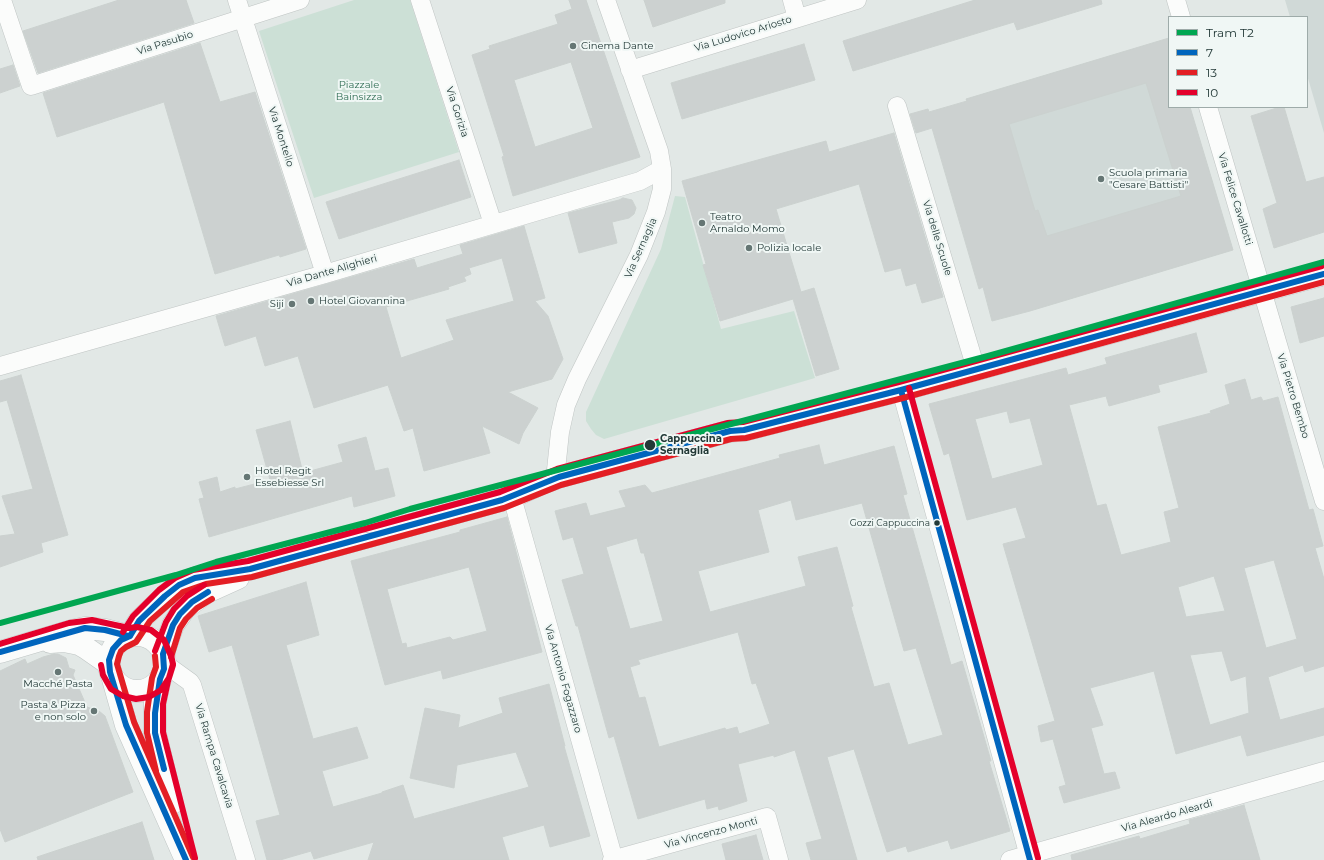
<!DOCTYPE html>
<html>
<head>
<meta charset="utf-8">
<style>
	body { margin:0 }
	#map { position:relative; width:1324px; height:860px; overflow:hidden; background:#e2e8e6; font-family:Montserrat,sans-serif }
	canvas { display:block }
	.legend { position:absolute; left:1168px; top:16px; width:140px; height:92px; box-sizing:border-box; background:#f0f7f5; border:1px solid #9eaba9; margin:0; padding:5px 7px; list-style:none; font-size:12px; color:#223937 }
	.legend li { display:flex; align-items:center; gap:8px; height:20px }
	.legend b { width:20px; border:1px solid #9eaba9 }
</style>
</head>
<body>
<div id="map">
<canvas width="1324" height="860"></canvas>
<ul class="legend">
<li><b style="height:5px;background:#00a651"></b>Tram T2</li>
<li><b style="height:5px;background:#0065bd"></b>7</li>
<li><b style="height:5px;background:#e31e24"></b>13</li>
<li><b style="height:5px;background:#e4002b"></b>10</li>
</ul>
</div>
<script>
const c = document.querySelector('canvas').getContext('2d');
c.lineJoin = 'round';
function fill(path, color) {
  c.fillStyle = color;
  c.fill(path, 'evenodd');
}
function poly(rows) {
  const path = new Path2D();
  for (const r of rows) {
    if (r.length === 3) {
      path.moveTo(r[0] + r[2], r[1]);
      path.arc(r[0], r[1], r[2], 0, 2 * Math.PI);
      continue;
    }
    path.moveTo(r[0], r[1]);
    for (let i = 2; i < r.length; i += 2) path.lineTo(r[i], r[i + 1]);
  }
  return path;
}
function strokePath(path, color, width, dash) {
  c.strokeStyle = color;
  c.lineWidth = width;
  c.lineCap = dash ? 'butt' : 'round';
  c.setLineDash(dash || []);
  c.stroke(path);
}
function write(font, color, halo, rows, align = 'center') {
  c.font = font + ' Montserrat,sans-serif';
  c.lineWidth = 4;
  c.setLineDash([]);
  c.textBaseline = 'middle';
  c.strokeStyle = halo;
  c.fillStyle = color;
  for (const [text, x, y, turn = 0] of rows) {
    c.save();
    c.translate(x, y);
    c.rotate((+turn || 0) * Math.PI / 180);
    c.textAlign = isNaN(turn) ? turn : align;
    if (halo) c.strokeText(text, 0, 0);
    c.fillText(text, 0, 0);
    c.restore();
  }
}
const built = poly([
	[1285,0,1324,0,1324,133,1307,75,1307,17,1290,17],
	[1169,38,1169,107,1190,107,1233,250,1030,311,966,99]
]);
const green = poly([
	[354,0,410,0,459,152,314,198,259,31],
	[675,196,685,197,721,329,794,311,815,378,604,439,596,435,591,429,586,421,586,412,661,249]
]);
const building = poly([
	[119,0,186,0,194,23,38,73,23,31,119,0],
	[569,0,586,0,640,157,513,196,502,157,504,156,472,55,490,49,489,46,558,24,555,15,572,9,569,0],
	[571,62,593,128,535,147,514,80,571,62],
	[644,0,725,0,725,3,653,27,644,0],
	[975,0,1101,0,1102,4,1017,30,1014,22,853,71,843,41,975,0],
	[1169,38,1169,107,1190,107,1233,250,1030,311,992,321,983,287,979,289,932,128,916,133,910,114,928,109,929,112,967,101,966,99,1169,38],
	[1146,83,1181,196,1047,236,1038,210,1035,211,1009,124,1146,83],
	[200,43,220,102,255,92,306,249,280,257,279,255,215,274,164,102,57,137,43,93,200,43],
	[804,44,815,80,682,119,671,83,804,44],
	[13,65,20,86,0,93,0,69,13,65],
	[1280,107,1284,107,1306,182,1324,177,1324,232,1274,248,1263,209,1277,203,1251,116,1280,107],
	[894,133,943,297,922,303,916,283,906,286,901,268,885,272,859,184,776,209,801,292,814,288,839,369,816,376,793,299,720,321,703,265,706,264,682,181,826,141,829,152,894,133],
	[459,160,471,197,339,239,326,202,459,160],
	[623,198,632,200,636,208,634,214,629,218,612,222,617,243,579,253,568,213,619,200,623,198],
	[524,226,545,298,535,301,548,316,563,359,552,379,508,392,538,408,523,433,519,444,482,426,490,453,424,471,413,428,404,431,388,385,314,408,298,356,265,366,256,336,225,346,216,316,414,259,417,268,463,254,460,245,524,226],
	[502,258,514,301,446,320,454,340,401,358,386,307,449,289,448,287,466,281,464,277,471,274,469,268,502,258],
	[1324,298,1324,336,1300,343,1291,307,1324,298],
	[1196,333,1207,372,1158,385,1160,392,1109,406,1106,396,1069,405,1097,506,1106,504,1121,555,1171,542,1164,512,1179,508,1158,427,1211,413,1210,411,1230,404,1225,385,1245,379,1251,400,1261,397,1263,401,1278,397,1309,510,1313,509,1323,546,1315,548,1324,579,1324,666,1305,672,1303,665,1268,677,1280,720,1324,708,1324,735,1247,756,1241,735,1176,754,1154,671,1090,688,1103,725,1091,728,1104,774,1115,772,1120,788,1064,803,1059,787,1066,785,1053,739,1041,742,1038,726,1055,721,1003,544,1026,538,1016,507,967,520,949,453,944,455,929,404,1066,368,1068,375,1107,364,1105,358,1196,333],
	[1007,411,1010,423,1030,418,1043,465,992,479,975,419,1007,411],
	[1274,560,1297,639,1266,648,1244,568,1274,560],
	[1214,576,1225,611,1186,617,1178,587,1214,576],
	[1222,651,1231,681,1246,676,1249,713,1210,725,1190,655,1222,651],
	[21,375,68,535,41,543,43,552,0,567,0,536,15,534,2,496,33,489,7,400,0,402,0,381,21,375],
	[290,421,303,473,343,462,338,445,366,437,375,471,388,468,395,496,354,507,352,496,209,537,199,499,204,498,199,482,217,477,220,492,235,487,235,489,270,480,256,430,290,421],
	[819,445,824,465,894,446,907,494,903,495,951,665,962,661,991,761,989,761,1010,831,951,849,948,840,908,852,906,846,887,852,854,749,827,757,857,860,811,860,806,843,822,839,795,750,774,757,774,755,738,764,747,801,719,810,718,806,707,809,705,799,638,819,614,736,609,738,578,626,576,626,562,580,584,574,573,537,563,540,555,511,586,503,590,516,626,507,619,491,645,485,652,493,780,458,779,455,819,445],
	[791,500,796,520,862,503,904,651,916,648,943,735,908,745,889,683,874,687,851,607,853,606,837,547,798,557,806,586,710,612,698,571,769,552,758,510,791,500],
	[637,538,641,553,644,553,663,621,630,629,606,547,637,538],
	[738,632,752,684,756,683,770,724,739,734,737,727,726,730,725,728,659,747,645,697,639,698,630,667,640,664,638,660,738,632],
	[507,517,542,652,443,679,441,670,385,685,351,561,460,532,460,530,507,517],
	[469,567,487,631,453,640,450,637,407,648,406,643,402,644,387,589,469,567],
	[306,582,319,635,286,645,313,739,357,727,368,758,322,771,333,807,382,793,382,792,403,785,414,819,529,787,516,752,457,765,454,788,410,778,425,708,460,715,458,728,503,713,499,698,549,684,565,746,564,746,590,836,550,847,544,825,502,837,509,860,368,860,374,842,314,859,311,851,280,860,267,860,256,821,280,815,232,645,209,652,198,616,306,582],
	[54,654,58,654,66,658,69,668,75,670,73,675,87,707,99,711,105,716,133,792,5,842,0,829,0,671,25,659,27,664,43,657,54,654],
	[1244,805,1260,860,1072,860,1071,855,1139,836,1140,839,1190,824,1189,820,1244,805],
	[142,822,154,860,38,860,37,857,142,822],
	[756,835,763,860,726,860,722,844,756,835]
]);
const street = poly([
	[2,0,31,86,300,0],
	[237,0,325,274],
	[420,0,493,224],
	[792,0,797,18],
	[1176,0,1181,17],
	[630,70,857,0],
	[897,106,976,369],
	[1208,107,1324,501],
	[0,366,325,274,640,181,662,169],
	[901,390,1030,860],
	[556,470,560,432,566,405,577,379,639,255,656,212,662,189,662,169,659,151,606,0],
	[512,497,614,860],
	[165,664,190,682,192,685,246,860],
	[612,860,767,817,779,860],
	[1010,860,1324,771]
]);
const secondary = poly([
	[137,663,28],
	[130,636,139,621,165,596,179,585,195,578,228,572,250,569,502,500,512,497,540,484,559,477,730,431,744,430,901,390,1324,274],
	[50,642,64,641,79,644,86,648,109,664],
	[0,652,71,631,85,628,105,630,128,636],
	[163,654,173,625,185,608,207,592,238,578],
	[113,679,126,725,186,860],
	[160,679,155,703,155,733,172,803]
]);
const tram = poly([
	[346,528,369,533,376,532]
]);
const bus1 = poly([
	[901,390,1030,860],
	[130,636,139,621,165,596,179,585,195,578,250,569,502,500,559,477,730,431,744,430,901,390,1324,274],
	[130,636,121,640,113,649,109,660,110,672,126,725,186,860],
	[0,652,85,628,105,630,128,636],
	[163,654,173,625,180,614,192,602,208,592],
	[163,654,164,669,160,679,155,713,155,733,164,769]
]);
const bus2 = poly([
	[155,656,156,667,152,678,147,712,147,733,156,771],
	[171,657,180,628,186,619,197,608,212,599],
	[193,857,134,722,117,664,119,656,121,651,126,647,136,642,150,621,183,592,206,584,252,577,504,508,561,485,731,439,746,438,903,398,1324,282]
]);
const bus3 = poly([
	[909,388,1038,858],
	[123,632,133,616,159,590,175,578,193,570,248,561,500,492,557,469,728,423,743,422,899,382,1322,266],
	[0,644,69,623,92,620,129,628,137,627,151,630,164,640,171,656,173,664,169,678,161,690,149,697,136,699,123,696,111,689,103,675,101,665],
	[155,651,166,622,174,609,187,596,204,585],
	[171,654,173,665,168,681,163,704,163,732,195,858]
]);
const tram1 = poly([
	[0,623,176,575,216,562,365,523,410,509,988,356,1324,262]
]);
const markers = [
	[573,46,4,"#657674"],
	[1101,179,4,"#657674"],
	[702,223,4,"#657674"],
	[749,248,4,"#657674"],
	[311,301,4,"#657674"],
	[292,304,4,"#657674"],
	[650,445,6,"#223937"],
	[247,477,4,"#657674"],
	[937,523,3.5,"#223937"],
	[58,672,4,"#657674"],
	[94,711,4,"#657674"]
];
const busNames = [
	["Gozzi Cappuccina",930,523]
];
const streetNames = [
	["Via Ludovico Ariosto",743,34,-17],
	["Via Pasubio",165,43,-18],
	["Via Gorizia",457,112,72],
	["Via Montello",281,137,72],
	["Via Felice Cavallotti",1235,199,73],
	["Via delle Scuole",937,238,73],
	["Via Sernaglia",641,248,-66],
	["Via Dante Alighieri",332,271,-16],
	["Via Pietro Bembo",1293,396,73],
	["Via Antonio Fogazzaro",563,679,74],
	["Via Rampa Cavalcavia",214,756,73],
	["Via Aleardo Aleardi",1167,816,-16],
	["Via Vincenzo Monti",711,833,-15]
];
const poiNames = [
	["Cinema Dante",581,46],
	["Scuola primaria",1109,173],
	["\"Cesare Battisti\"",1109,185],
	["Teatro",710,217],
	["Arnaldo Momo",710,229],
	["Polizia locale",757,248],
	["Hotel Giovannina",319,301],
	["Siji",284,304,"right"],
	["Hotel Regit",255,471],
	["Essebiesse Srl",255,483],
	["Macché Pasta",58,684,"center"],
	["Pasta & Pizza",86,705,"right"],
	["e non solo",86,717,"right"]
];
const parkNames = [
	["Piazzale",359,85],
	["Bainsizza",359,97]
];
const stopNames = [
	["Cappuccina",660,439],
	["Sernaglia",660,451]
];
fill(built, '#d0d9d7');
fill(green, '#cce0d6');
fill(building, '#ccd1d0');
strokePath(building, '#cbd1cf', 1);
strokePath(street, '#bfc4c3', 19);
strokePath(secondary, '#bfc5c4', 23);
strokePath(street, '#fbfcfb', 18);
strokePath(secondary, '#fbfcfb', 22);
strokePath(tram, '#c6cac9', 1);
strokePath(bus1, '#0065bd', 6);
strokePath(bus2, '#e31e24', 6);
strokePath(bus3, '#e4002b', 6);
strokePath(tram1, '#00a651', 6);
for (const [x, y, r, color] of markers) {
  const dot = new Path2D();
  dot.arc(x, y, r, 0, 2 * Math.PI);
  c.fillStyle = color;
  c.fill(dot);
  strokePath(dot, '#f0f7f5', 1.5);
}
write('9px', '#223937', '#f0f7f5', busNames, 'right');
write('10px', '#223937', '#f0f7f5', streetNames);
write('10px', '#223937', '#f0f7f5', poiNames, 'left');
write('10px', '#2f6d54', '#f0f7f5', parkNames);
write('bold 10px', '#223937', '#f0f7f5', stopNames, 'left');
</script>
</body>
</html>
